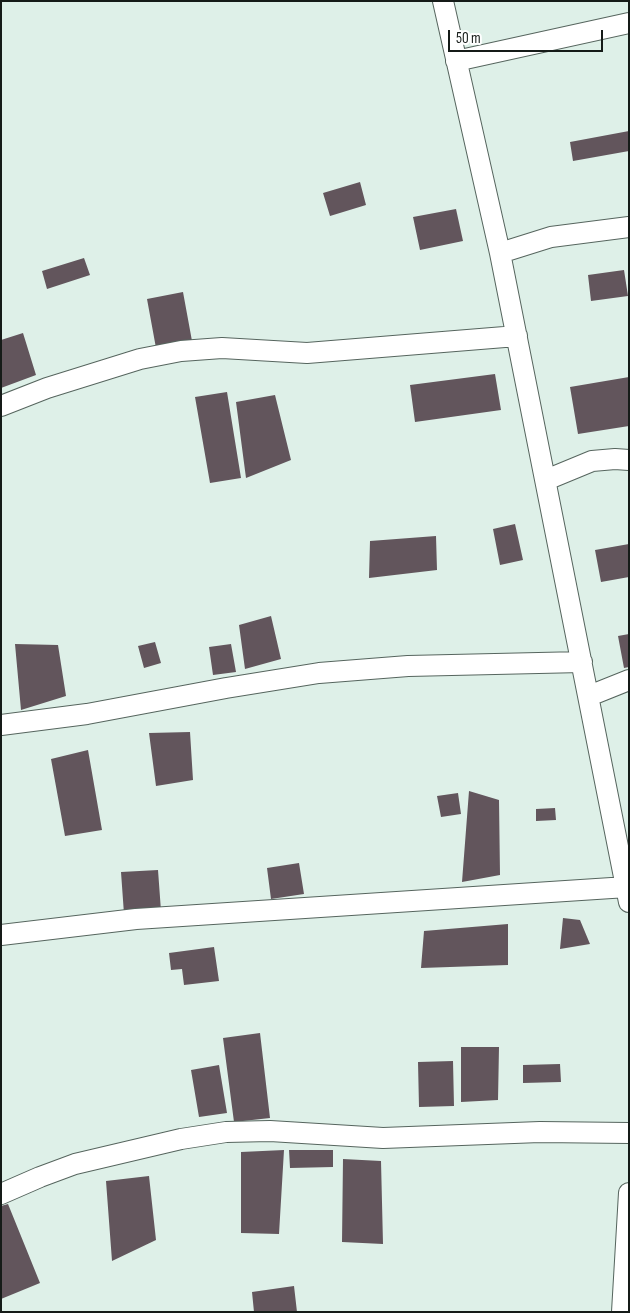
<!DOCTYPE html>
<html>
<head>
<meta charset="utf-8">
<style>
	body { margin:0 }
	#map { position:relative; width:630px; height:1313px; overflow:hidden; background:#def0e8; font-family:"Sofia Sans Condensed",sans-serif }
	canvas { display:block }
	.frame { position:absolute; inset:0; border:2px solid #151b18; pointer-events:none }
	.scale { position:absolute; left:448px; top:30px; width:155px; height:22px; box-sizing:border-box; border:2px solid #151b18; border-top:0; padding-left:6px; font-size:15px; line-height:18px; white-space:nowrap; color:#151b18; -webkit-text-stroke:4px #fff; paint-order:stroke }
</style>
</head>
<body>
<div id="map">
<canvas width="630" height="1313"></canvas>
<div class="frame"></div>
<div class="scale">50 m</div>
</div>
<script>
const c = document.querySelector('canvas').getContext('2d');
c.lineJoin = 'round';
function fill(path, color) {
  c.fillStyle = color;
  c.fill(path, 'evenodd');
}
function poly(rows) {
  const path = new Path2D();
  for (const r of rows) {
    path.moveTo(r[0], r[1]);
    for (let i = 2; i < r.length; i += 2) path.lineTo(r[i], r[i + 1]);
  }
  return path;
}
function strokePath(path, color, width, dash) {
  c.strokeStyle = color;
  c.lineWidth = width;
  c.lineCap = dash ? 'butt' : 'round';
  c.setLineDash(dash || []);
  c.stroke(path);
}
const building = poly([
	[629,131,629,151,573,161,570,142],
	[360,182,366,205,330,216,323,193],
	[456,209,463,241,420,250,413,217],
	[84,258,90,275,47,289,42,271],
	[624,270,628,296,591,301,588,275],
	[183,292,192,341,156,348,147,299],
	[23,333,36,375,1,388,1,340],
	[495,374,501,410,415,422,410,385],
	[629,377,629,426,578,434,570,387],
	[227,392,241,478,210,483,195,397],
	[275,395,291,460,246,478,236,402],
	[515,524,523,560,500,565,493,529],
	[436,536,437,570,369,578,370,541],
	[629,544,629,577,601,582,595,550],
	[271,616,281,659,245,669,239,625],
	[629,634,629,667,624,668,618,636],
	[155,642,161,663,144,668,138,646],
	[15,644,58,645,66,696,21,710],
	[231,644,236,672,213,675,209,647],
	[190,732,193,780,156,786,149,733],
	[88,750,102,830,65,836,51,759],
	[469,791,499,800,500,875,462,882],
	[458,793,461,814,441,817,437,796],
	[555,808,556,820,536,821,536,809],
	[299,863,304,894,271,899,267,868],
	[158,870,161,911,124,914,121,872],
	[563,918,580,920,590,944,560,949],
	[508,924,508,965,421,968,424,931],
	[214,947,219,981,184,985,182,969,171,970,169,953],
	[260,1033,270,1118,234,1122,223,1038],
	[461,1047,499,1047,498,1100,461,1102],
	[453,1061,454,1106,419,1107,418,1062],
	[560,1064,561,1082,523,1083,523,1065],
	[219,1065,227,1113,199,1117,191,1070],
	[284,1150,279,1234,241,1233,241,1152],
	[289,1150,333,1150,333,1167,290,1168],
	[343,1159,381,1161,383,1244,342,1242],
	[149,1176,156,1240,112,1261,106,1181],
	[8,1204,40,1283,1,1299,1,1206],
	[294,1286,297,1312,254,1312,252,1292]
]);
const street = poly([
	[443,1,500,253,629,902],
	[456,61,629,23],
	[500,253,551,237,629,227],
	[1,406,47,388,140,359,181,351,222,348,307,353,517,336],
	[546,480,592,461,615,459,629,460],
	[589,696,629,680],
	[1,725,87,714,226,688,319,673,408,666,582,662],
	[1,935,136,919,627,887],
	[1,1194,40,1177,75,1164,181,1139,226,1132,270,1131,383,1138,540,1132,629,1133],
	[622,1312,629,1193]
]);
fill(building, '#62555c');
strokePath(street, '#56655e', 22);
strokePath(street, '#fff', 20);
</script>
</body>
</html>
